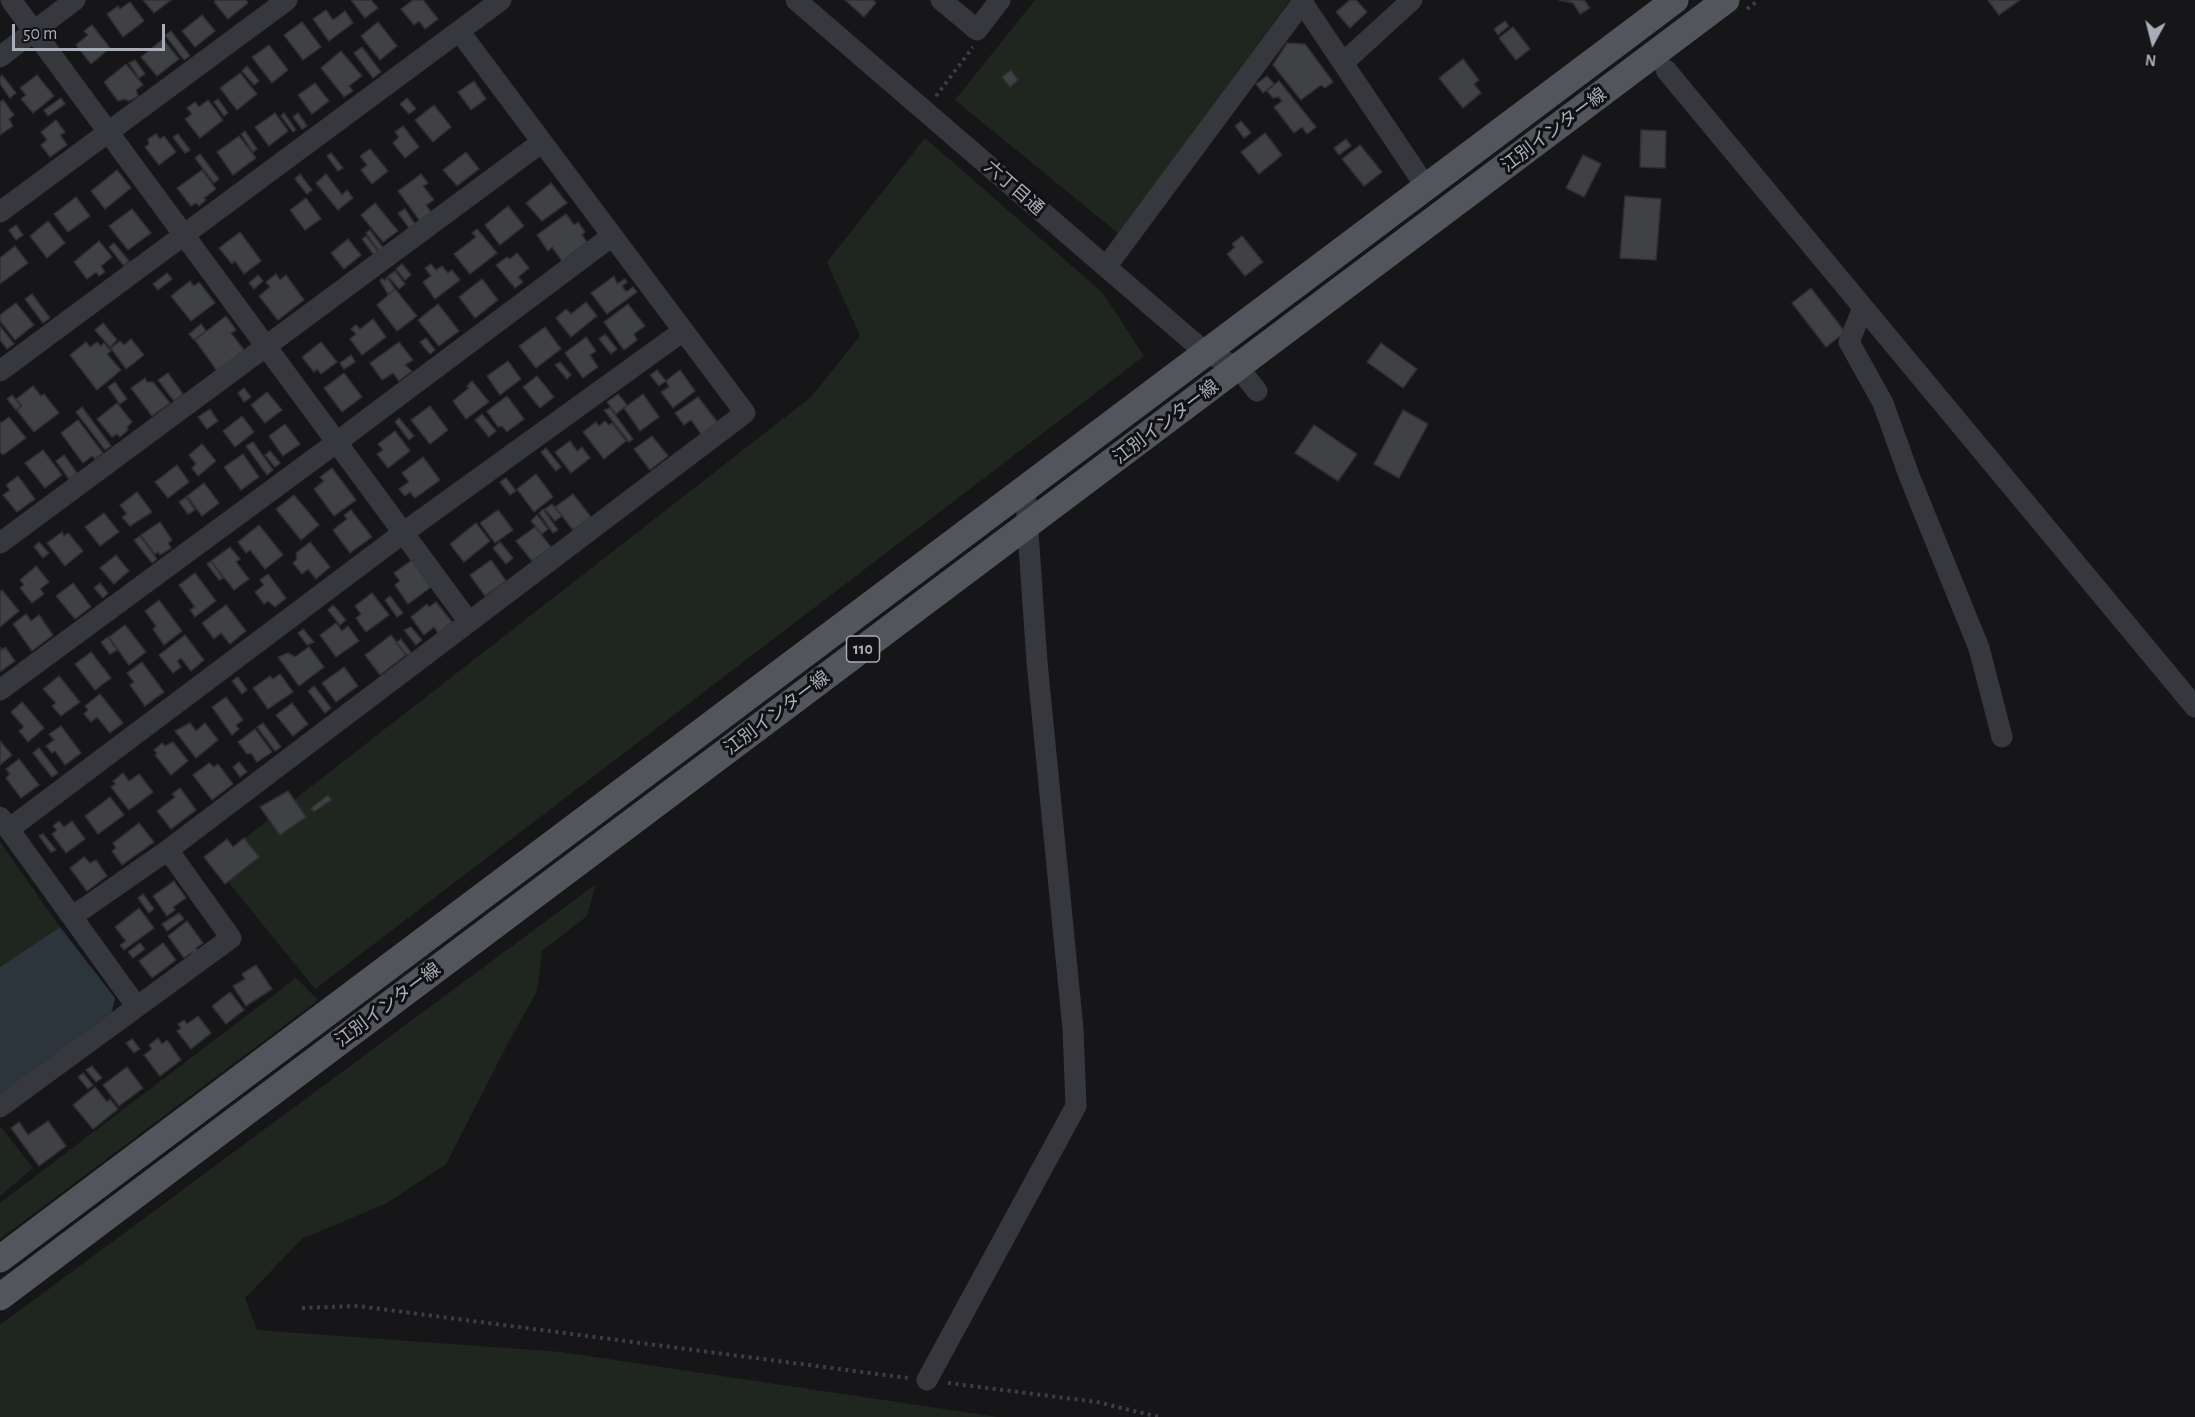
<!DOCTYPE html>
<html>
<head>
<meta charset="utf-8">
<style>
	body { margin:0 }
	#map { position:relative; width:2195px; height:1417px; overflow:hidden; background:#161618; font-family:"Alegreya Sans",sans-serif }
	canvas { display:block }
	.north { position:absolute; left:2123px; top:12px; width:60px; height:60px; -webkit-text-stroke:4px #111113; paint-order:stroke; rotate:187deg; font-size:16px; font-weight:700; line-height:24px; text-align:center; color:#a8adb8 }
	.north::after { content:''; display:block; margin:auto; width:21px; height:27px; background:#a8adb8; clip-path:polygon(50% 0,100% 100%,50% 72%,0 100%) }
	.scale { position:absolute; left:12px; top:24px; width:153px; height:27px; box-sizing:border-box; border:3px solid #a8adb8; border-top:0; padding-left:8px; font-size:18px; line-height:21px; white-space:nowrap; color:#a8adb8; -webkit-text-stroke:4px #111113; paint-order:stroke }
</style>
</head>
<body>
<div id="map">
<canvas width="2195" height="1417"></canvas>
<div class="north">N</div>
<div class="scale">50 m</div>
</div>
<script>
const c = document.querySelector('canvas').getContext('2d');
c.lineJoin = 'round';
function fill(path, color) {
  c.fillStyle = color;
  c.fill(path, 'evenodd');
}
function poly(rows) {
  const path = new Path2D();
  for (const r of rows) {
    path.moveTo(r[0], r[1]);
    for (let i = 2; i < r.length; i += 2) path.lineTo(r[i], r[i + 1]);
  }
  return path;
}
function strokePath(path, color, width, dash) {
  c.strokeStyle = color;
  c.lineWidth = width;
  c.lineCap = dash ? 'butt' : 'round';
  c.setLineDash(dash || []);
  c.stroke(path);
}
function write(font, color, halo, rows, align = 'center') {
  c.font = font + ' "Alegreya Sans","Noto Sans JP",sans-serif';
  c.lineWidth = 6;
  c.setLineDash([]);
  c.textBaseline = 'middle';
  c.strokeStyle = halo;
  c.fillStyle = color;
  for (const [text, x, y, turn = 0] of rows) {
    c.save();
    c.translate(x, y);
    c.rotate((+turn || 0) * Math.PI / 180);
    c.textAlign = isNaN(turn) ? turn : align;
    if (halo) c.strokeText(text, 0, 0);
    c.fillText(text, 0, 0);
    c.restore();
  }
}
const green = poly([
	[1035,0,1290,0,1119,234,955,100],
	[925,138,1103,293,1144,356,315,989,213,863,811,397,860,336,827,262],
	[0,842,60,927,0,967],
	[596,884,587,916,542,951,537,991,506,1047,446,1164,387,1203,302,1239,245,1298,257,1330,561,1352,998,1417,0,1417,0,1325],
	[296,978,318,1000,0,1239,0,1203],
	[1,1127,33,1168,0,1196,0,1128]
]);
const water = poly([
	[60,927,115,998,112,1012,0,1097,0,967]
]);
const building = poly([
	[143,0,171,0,154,13,143,0],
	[216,0,246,0,248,3,228,19,214,2,216,0],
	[351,0,371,0,378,8,365,18,351,0],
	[413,0,423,0,438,19,425,29,419,21,414,25,401,9,413,0],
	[845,0,873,0,876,3,864,17,845,0],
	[1350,0,1356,0,1367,12,1350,28,1336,12,1350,0],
	[1559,0,1584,0,1590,8,1580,14,1573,3,1559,0],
	[1988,0,2020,0,1999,15,1988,0],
	[130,2,144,21,123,37,107,14,118,6,120,9,130,2],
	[326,10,333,20,345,11,353,23,329,41,313,19,326,10],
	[202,15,215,31,195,47,182,31,202,15],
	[1505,21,1509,26,1498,35,1494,29,1505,21],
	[302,22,321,47,303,60,284,35,302,22],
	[378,22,397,46,380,60,361,36,378,22],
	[92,25,110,48,91,64,76,45,88,35,84,31,92,25],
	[1513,27,1530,49,1516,60,1499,38,1513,27],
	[171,31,190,56,184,60,165,35,171,31],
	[163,39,179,59,157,76,141,57,163,39],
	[1287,43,1305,44,1333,82,1325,88,1321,85,1301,100,1273,65,1287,43],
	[269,45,288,70,272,83,252,57,269,45],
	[362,47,381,72,373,78,354,53,362,47],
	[341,51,362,76,349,86,353,91,344,97,321,68,341,51],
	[1463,59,1479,80,1474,84,1481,93,1463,108,1439,78,1463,59],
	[135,60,145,74,139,78,129,63,135,60],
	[126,64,143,85,136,90,138,96,129,101,125,99,118,101,104,82,126,64],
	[247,66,259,81,254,85,242,71,247,66],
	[1011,70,1018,80,1010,87,1002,77,1011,70],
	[240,73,257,94,237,110,220,88,240,73],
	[2,75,16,93,10,98,0,84,0,77,2,75],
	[37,75,54,96,33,113,21,99,26,95,20,88,37,75],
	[1267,76,1274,84,1263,93,1256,84,1267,76],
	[474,81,486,99,471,110,458,92,474,81],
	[1279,81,1316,127,1307,134,1302,127,1294,133,1274,107,1282,101,1279,97,1273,98,1267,91,1279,81],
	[315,83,329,101,312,114,298,95,315,83],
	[61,98,65,104,48,116,44,110,61,98],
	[407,98,416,109,409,114,400,104,407,98],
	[218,99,228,113,224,116,214,102,218,99],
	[3,100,14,115,9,119,13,126,0,135,0,102,3,100],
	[208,100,223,120,200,138,185,119,192,114,187,108,195,102,199,107,208,100],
	[434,105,451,127,433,142,415,120,434,105],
	[275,113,288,131,269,146,255,127,275,113],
	[284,113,296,130,293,132,281,116,284,113],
	[298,113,307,126,302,129,293,117,298,113],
	[56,120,65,132,60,135,67,145,50,157,41,145,47,140,41,132,56,120],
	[1241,121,1251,133,1244,138,1235,126,1241,121],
	[403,126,419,147,405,158,393,143,399,137,395,132,403,126],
	[1641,130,1666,131,1665,168,1640,167,1641,130],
	[245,131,257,149,253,152,241,134,245,131],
	[1265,133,1282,155,1259,174,1241,152,1265,133],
	[156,134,160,139,164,136,176,152,159,165,145,147,149,144,148,139,156,134],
	[178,134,190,150,185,153,173,137,178,134],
	[239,136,256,158,233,175,217,152,239,136],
	[1346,139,1351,146,1339,155,1334,148,1346,139],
	[1360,145,1382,172,1364,186,1342,159,1360,145],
	[370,149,388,171,372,184,361,170,367,165,360,156,370,149],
	[466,152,479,169,457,186,443,170,466,152],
	[331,153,343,168,338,171,327,156,331,153],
	[200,154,219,179,214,183,195,158,200,154],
	[1583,155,1601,164,1584,197,1566,188,1583,155],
	[117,170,131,188,105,209,91,191,117,170],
	[202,170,216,189,204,198,206,200,199,206,196,203,191,206,177,188,202,170],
	[300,174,312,190,307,194,295,179,300,174],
	[326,174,342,195,347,190,353,198,338,210,316,183,326,174],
	[421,174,428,183,423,186,434,200,426,205,431,212,420,221,398,191,421,174],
	[551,183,567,203,542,221,526,203,551,183],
	[1625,196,1661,199,1656,260,1620,258,1625,196],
	[76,197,90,216,68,232,54,214,76,197],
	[306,198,321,219,305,230,290,210,306,198],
	[375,203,398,231,383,242,361,215,375,203],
	[508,206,524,226,500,245,485,225,508,206],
	[132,209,151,233,128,250,109,226,132,209],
	[405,209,415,224,409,228,398,213,405,209],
	[566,214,574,225,578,222,585,232,582,235,587,242,562,261,552,247,548,251,537,235,566,214],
	[48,221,65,243,47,258,30,236,48,221],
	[16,225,23,235,16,240,9,230,16,225],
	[477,229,497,253,470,274,454,254,476,237,472,233,477,229],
	[370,230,383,248,379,251,366,233,370,230],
	[240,232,261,261,244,274,235,261,232,264,219,248,240,232],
	[366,236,378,252,374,255,362,239,366,236],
	[1242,236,1263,262,1245,276,1227,254,1235,247,1232,244,1242,236],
	[348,239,361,255,344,269,331,253,348,239],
	[99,241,112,257,101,266,105,272,99,276,96,272,87,279,74,262,99,241],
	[114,243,129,261,124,266,109,247,114,243],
	[15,246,28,263,0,284,0,258,15,246],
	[517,253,529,268,518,277,523,282,515,288,496,265,507,257,510,259,517,253],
	[402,264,411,275,405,280,396,269,402,264],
	[431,264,436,270,442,266,448,273,452,270,460,280,435,299,423,282,431,276,425,268,431,264],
	[395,271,405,284,399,289,388,276,395,271],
	[167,273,172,279,158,290,153,284,167,273],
	[276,274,280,280,286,275,304,300,278,320,259,296,270,287,266,282,276,274],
	[258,275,263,281,254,289,249,283,258,275],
	[614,276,617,284,625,279,627,282,622,286,626,292,633,287,637,292,607,314,591,293,614,276],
	[387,277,395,289,388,294,380,281,382,278,385,281,387,277],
	[482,279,498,300,475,318,459,297,482,279],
	[190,281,194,286,199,282,215,303,191,321,171,296,190,281],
	[1811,288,1845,332,1826,347,1792,303,1811,288],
	[395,289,417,316,397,331,377,305,395,289],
	[32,294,50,318,43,323,25,299,32,294],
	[586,302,597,316,571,337,556,318,566,309,571,314,586,302],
	[16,303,34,325,15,340,0,321,0,315,16,303],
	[438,304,459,331,439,346,418,320,438,304],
	[628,304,645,326,634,334,637,340,624,350,604,322,628,304],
	[226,316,236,330,231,333,244,350,217,371,195,340,226,316],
	[373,319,386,337,362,355,350,339,356,334,351,329,356,325,360,329,373,319],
	[103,323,117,340,110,347,95,330,103,323],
	[201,324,206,331,194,340,189,334,201,324],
	[0,326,14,344,7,349,0,340,0,326],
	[545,327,561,349,536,368,519,346,545,327],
	[605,334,617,349,611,354,599,339,605,334],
	[586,337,596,351,590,355,598,367,583,378,565,353,586,337],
	[426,338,435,350,430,354,420,342,426,338],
	[131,339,144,355,126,369,111,348,120,341,124,345,131,339],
	[86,342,90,347,97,342,101,346,104,343,111,351,107,354,121,370,97,390,70,355,86,342],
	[321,342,337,362,321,374,317,369,314,372,302,357,321,342],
	[399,342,413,360,405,365,412,371,399,381,393,373,382,380,370,363,399,342],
	[1381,343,1417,369,1403,388,1367,362,1381,343],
	[351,355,355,362,344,369,340,363,351,355],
	[508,361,521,379,500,395,487,376,508,361],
	[560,362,571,375,567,379,555,365,560,362],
	[657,370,666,381,659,386,650,375,657,370],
	[680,370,695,391,673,408,661,392,669,387,666,381,680,370],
	[168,373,183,394,174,401,158,380,168,373],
	[344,373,362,397,342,412,324,388,344,373],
	[537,376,554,397,540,408,523,387,537,376],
	[145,378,147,382,153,382,170,403,152,416,131,388,145,378],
	[472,381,489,402,466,419,453,401,469,388,467,386,472,381],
	[115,382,127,399,120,404,108,387,115,382],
	[33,386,41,396,44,394,59,413,34,432,19,413,17,410,22,406,16,399,33,386],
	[244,388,251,397,244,402,238,393,244,388],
	[267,392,282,410,265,423,251,405,267,392],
	[618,394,627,405,616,414,607,402,618,394],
	[643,394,659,417,640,431,624,408,643,394],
	[12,395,21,406,16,410,7,399,12,395],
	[507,396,524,419,507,432,502,426,498,427,487,411,507,396],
	[698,397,718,423,702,435,691,420,684,425,675,413,698,397],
	[117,403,132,422,127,427,128,430,120,437,117,434,112,437,97,419,117,403],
	[430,406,448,430,430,444,411,420,430,406],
	[82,407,111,446,105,450,76,412,82,407],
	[610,408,633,439,629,442,604,410,610,408],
	[210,409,218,421,207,429,198,417,210,409],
	[1403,410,1428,424,1399,478,1374,464,1403,410],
	[482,414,496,431,489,437,475,420,482,414],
	[242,416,254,432,235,447,223,431,242,416],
	[9,417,26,438,3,455,0,452,0,421,1,423,9,417],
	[399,418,414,436,409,440,395,422,399,418],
	[78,420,103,453,95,459,92,456,83,463,61,433,78,420],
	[605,421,609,425,612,423,626,441,604,459,583,432,596,422,599,426,605,421],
	[285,424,300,444,283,456,269,436,285,424],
	[1314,425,1357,454,1338,481,1295,453,1314,425],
	[395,431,410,451,388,468,377,454,383,450,378,444,395,431],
	[652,436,668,456,650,470,634,449,652,436],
	[570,441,577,451,582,447,590,458,571,473,555,452,570,441],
	[253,442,273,470,267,475,246,446,253,442],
	[202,444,216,461,198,476,192,468,196,464,189,455,202,444],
	[546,448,561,467,556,471,541,452,546,448],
	[43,450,62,475,45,488,25,463,43,450],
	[270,451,280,463,275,467,265,455,270,451],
	[243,454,259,477,241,490,224,467,243,454],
	[64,455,77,473,69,479,56,461,64,455],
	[423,457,440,480,415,498,410,492,405,496,399,489,409,482,402,473,423,457],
	[177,465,189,482,168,498,155,482,177,465],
	[332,468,356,500,334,516,314,489,324,481,320,477,332,468],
	[536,474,553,497,534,512,517,489,536,474],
	[18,476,35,499,17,512,3,495,10,490,6,485,18,476],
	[506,478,516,491,510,495,500,482,506,478],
	[204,483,219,503,202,516,187,496,204,483],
	[137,492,152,512,130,526,122,517,127,514,120,505,137,492],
	[573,494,591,517,573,530,555,507,573,494],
	[294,495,319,525,301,540,276,509,294,495],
	[186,497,195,510,188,514,179,502,186,497],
	[552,504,562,516,555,521,545,509,552,504],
	[543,509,558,530,553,533,539,513,543,509],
	[351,510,372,537,350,553,333,530,347,519,344,515,351,510],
	[498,510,513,530,495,543,480,523,498,510],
	[104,513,119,532,100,546,85,527,104,513],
	[537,515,548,529,542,534,531,521,537,515],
	[160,522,172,540,168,543,171,548,160,555,158,552,155,554,141,535,160,522],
	[476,523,490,541,464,562,450,544,476,523],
	[259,525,283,555,265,569,250,550,246,553,238,542,259,525],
	[535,527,551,547,532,561,516,541,535,527],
	[62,532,64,536,68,533,83,551,65,566,47,543,62,532],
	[140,536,157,559,152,563,134,540,140,536],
	[39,542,49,553,43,558,34,547,39,542],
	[310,542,330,567,316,579,308,569,302,574,293,563,297,559,296,553,310,542],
	[500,542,513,558,506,564,493,548,500,542],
	[230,547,240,559,236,562,249,579,234,590,211,561,230,547],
	[116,555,129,571,114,584,100,568,116,555],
	[412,560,431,587,408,604,395,585,400,581,394,573,412,560],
	[491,560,506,581,485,596,470,575,491,560],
	[211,561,223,578,219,580,207,564,211,561],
	[36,566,49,582,40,589,44,594,32,603,20,588,24,585,20,580,36,566],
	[195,573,216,601,195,617,190,610,195,607,179,585,195,573],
	[268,574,286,598,275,607,268,601,264,604,255,592,264,585,260,580,268,574],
	[73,583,91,607,75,619,56,596,73,583],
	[100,583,108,593,103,598,94,588,100,583],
	[2,590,19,611,0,627,0,592,2,590],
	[372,593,389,615,366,632,356,618,361,614,355,606,372,593],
	[390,596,403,613,397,617,385,600,390,596],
	[159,600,182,631,164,645,153,629,156,626,145,611,159,600],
	[436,602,452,622,438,633,434,627,424,635,411,617,427,604,429,607,436,602],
	[226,605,246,631,230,644,221,633,214,639,202,623,226,605],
	[333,605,346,620,340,625,328,610,333,605],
	[26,614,31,621,39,615,53,635,32,651,13,624,26,614],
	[336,623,342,631,348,626,359,641,336,657,320,635,336,623],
	[125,625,146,652,129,665,109,637,125,625],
	[411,627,422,640,416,645,404,630,411,627],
	[303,629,314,642,307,645,298,633,303,629],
	[185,635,204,660,191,671,181,658,177,661,181,667,173,673,159,655,185,635],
	[391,635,406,655,380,675,365,655,391,635],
	[108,637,117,650,110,654,101,642,108,637],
	[401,639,412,654,406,655,396,643,401,639],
	[0,647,2,650,5,647,15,661,0,672,0,647],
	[309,647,324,667,299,686,278,657,288,653,295,657,309,647],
	[91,652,111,678,95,690,75,664,91,652],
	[142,662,164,692,145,706,130,685,134,682,127,673,142,662],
	[344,667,358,686,336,702,322,683,344,667],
	[280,674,293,692,268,709,253,688,270,676,273,679,280,674],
	[59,676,80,702,61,716,52,706,56,703,43,689,59,676],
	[238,677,247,690,242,694,232,681,238,677],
	[314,686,331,708,325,713,308,691,314,686],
	[100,694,123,723,110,733,97,717,91,722,84,714,88,710,85,706,100,694],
	[226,697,243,720,236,725,239,729,232,735,212,707,226,697],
	[22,702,44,728,28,742,19,731,24,727,11,712,22,702],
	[292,703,308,724,293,736,276,715,292,703],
	[190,723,196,731,205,723,218,740,196,758,175,731,190,723],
	[263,723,281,747,275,751,257,727,263,723],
	[61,726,81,753,65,765,55,751,52,753,46,746,54,740,49,734,61,726],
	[255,729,272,752,257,762,251,753,247,754,238,742,255,729],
	[0,741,12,755,0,765,0,741],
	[173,742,188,761,171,775,155,755,157,753,154,750,162,743,165,746,173,742],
	[39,748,58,773,52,777,33,753,39,748],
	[19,759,39,785,21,798,6,778,10,774,6,769,19,759],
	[239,762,247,772,240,777,233,767,239,762],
	[209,763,214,767,218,764,233,784,212,800,193,775,209,763],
	[123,773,129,781,139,774,153,792,129,810,111,787,116,784,113,781,123,773],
	[180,788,196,810,171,829,157,811,175,797,172,794,180,788],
	[288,791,306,817,280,835,260,807,288,791],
	[328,795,331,800,314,812,311,808,328,795],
	[110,797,124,815,98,834,85,816,110,797],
	[59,821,64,827,72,821,85,839,66,853,52,834,57,830,53,826,59,821],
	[139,823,154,842,122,865,112,851,116,848,113,843,139,823],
	[43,834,56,850,51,852,39,836,43,834],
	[244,838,259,857,225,884,204,857,227,839,233,847,244,838],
	[84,857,90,863,96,860,107,876,87,891,70,868,84,857],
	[174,881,186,898,173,907,175,910,167,916,153,896,174,881],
	[143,894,154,909,149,913,138,898,143,894],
	[139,908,154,928,124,950,120,945,126,941,115,927,139,908],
	[179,913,184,919,167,931,162,924,179,913],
	[187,921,203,943,196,948,199,952,195,956,192,952,184,958,168,936,187,921],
	[140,943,145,949,133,958,128,952,140,943],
	[163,943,176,960,152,978,139,961,163,943],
	[256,965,272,989,246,1006,233,986,245,979,242,974,256,965],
	[230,992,244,1010,226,1024,212,1006,230,992],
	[198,1016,211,1033,191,1049,177,1031,181,1028,178,1024,184,1020,187,1024,198,1016],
	[158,1038,162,1044,167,1040,181,1060,160,1076,144,1055,152,1049,149,1045,158,1038],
	[132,1039,140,1049,134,1053,126,1043,132,1039],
	[92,1066,102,1078,96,1082,86,1070,92,1066],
	[127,1067,143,1088,119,1106,103,1085,127,1067],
	[83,1073,93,1085,88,1089,78,1077,83,1073],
	[95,1087,107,1102,110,1099,118,1109,93,1129,73,1105,95,1087],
	[48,1121,66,1146,39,1166,11,1128,19,1122,28,1135,48,1121]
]);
const path = poly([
	[1747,9,1759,0],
	[936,96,973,47],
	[302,1308,358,1306,908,1378],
	[948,1383,1097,1402,1159,1417]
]);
const minor = poly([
	[11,0,469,622],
	[796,0,1206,353,1238,367,1257,391],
	[941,0,977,30,1000,0],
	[1302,2,1426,187],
	[0,57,75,0],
	[1343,63,1412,0],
	[1666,70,2195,707],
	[0,212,287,0],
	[1106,267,1304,0],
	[1863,308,1849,342,1883,403,1910,478,1979,648,2002,737],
	[0,371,501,0],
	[0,543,542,142],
	[0,690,337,442,612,236],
	[0,817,137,1007],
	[9,829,403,533,683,331],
	[73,916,168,850,745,413,459,31],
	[0,1107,231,938,168,850],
	[927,1380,1076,1106,1073,1029,1037,662,1025,488]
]);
const major = poly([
	[0,1259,1675,0],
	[0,1297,1726,0]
]);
const shields = [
	[863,649,33]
];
const shieldNames = [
	["110",863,649]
];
const streetNames = [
	["江別インター線",1554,130,-37],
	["六丁目通",1014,188,41],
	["江別インター線",1166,422,-37],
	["江別インター線",777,713,-37],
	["江別インター線",388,1005,-37]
];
fill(green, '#1e261f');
fill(water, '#2c353c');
fill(building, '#404145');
strokePath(building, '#303034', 1.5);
strokePath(path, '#3d3f44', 4, [3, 4.5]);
strokePath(minor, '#37383d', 21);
strokePath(major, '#53555c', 27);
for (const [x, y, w] of shields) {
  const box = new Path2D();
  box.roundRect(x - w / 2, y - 13, w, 26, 4.5);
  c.fillStyle = '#111113';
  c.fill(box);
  strokePath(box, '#a8adb8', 1.5);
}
write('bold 16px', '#a8adb8', null, shieldNames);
write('18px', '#a8adb8', '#111113', streetNames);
</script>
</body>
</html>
